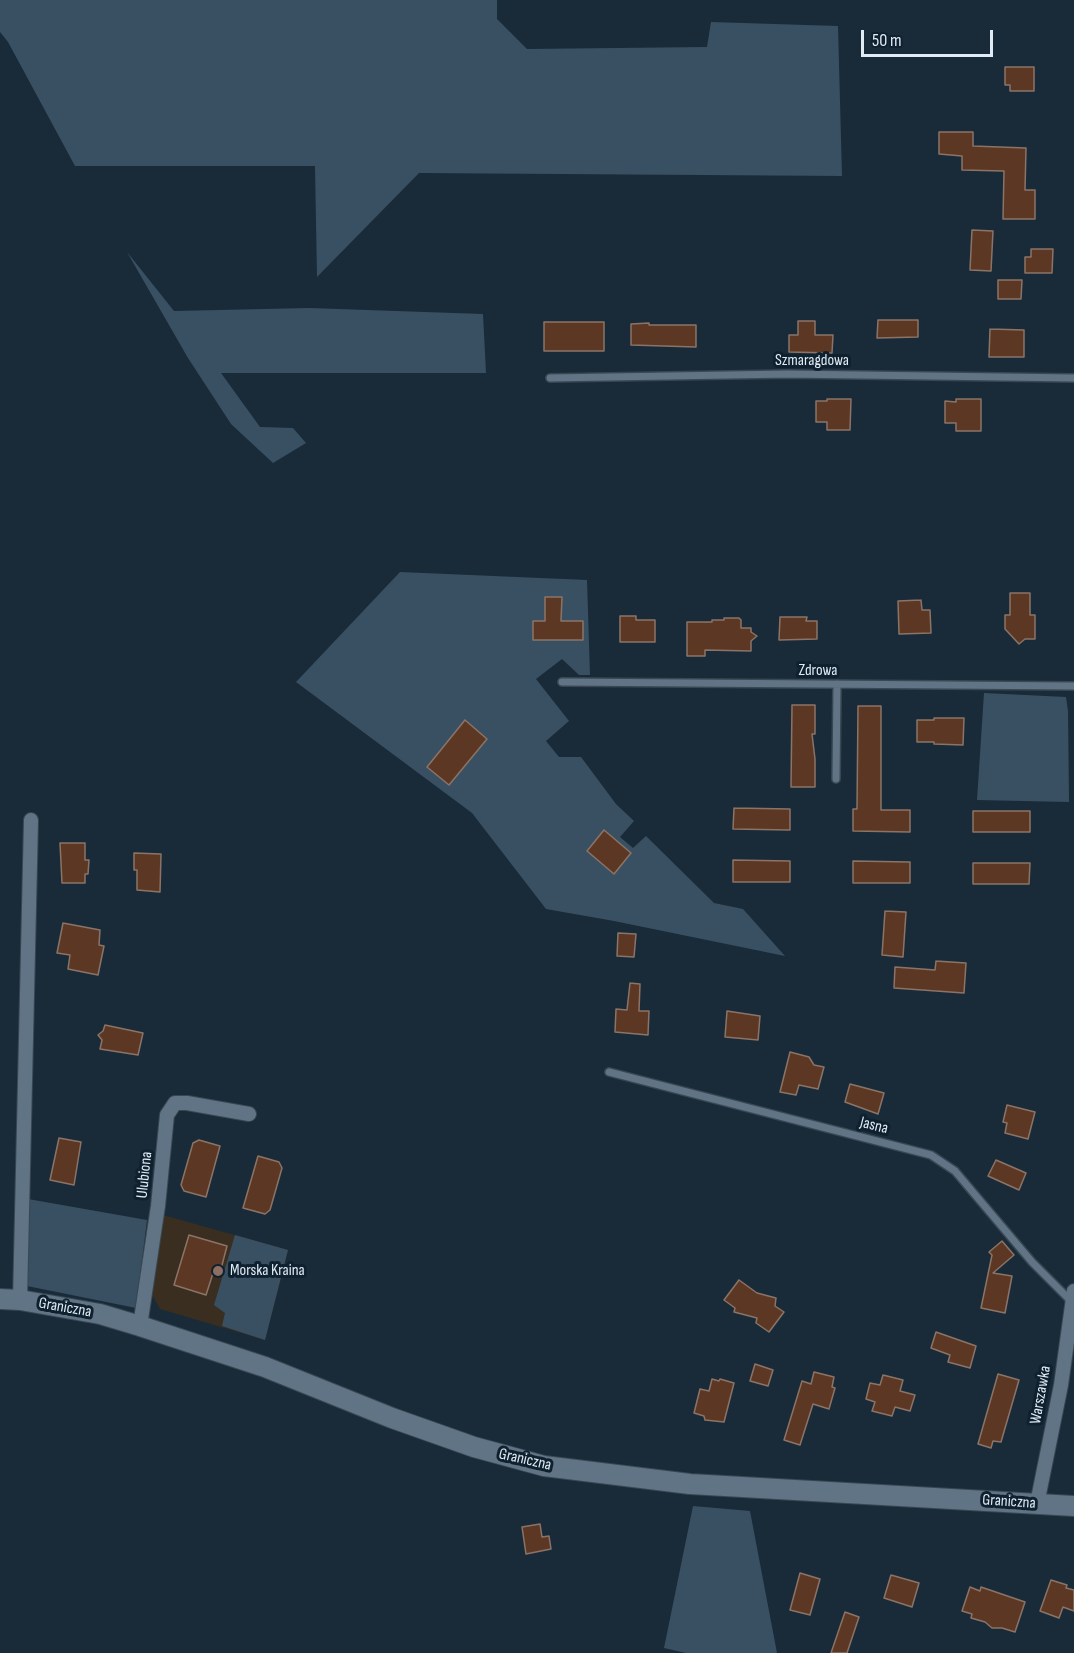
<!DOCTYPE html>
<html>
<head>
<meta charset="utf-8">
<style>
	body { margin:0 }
	#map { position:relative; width:1074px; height:1653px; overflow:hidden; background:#192b39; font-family:"Sofia Sans Condensed",sans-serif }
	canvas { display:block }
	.scale { position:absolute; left:861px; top:30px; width:132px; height:27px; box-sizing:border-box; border:3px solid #e0ebf5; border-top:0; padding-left:8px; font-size:18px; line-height:21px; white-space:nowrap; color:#e0ebf5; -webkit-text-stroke:4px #0f212f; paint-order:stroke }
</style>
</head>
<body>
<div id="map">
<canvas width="1074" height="1653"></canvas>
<div class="scale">50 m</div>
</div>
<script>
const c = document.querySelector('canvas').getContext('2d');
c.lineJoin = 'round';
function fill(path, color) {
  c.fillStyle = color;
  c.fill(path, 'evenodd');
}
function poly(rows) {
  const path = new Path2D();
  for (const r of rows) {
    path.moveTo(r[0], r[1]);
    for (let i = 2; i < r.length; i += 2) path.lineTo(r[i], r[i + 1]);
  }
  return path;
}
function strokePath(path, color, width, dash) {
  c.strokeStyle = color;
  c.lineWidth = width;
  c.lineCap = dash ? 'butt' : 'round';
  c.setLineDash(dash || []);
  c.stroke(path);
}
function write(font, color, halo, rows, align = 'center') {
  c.font = font + ' "Sofia Sans Condensed",sans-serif';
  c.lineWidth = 6;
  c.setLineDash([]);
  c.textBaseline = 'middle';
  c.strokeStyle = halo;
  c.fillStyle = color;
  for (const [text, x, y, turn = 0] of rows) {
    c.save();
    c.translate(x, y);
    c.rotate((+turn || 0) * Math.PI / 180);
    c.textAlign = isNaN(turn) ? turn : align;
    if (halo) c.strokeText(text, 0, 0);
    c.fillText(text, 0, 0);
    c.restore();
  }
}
const education = poly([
	[163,1215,288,1250,265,1340,160,1309,151,1293]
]);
const green = poly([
	[0,0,497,0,497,19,527,49,707,47,711,22,838,26,842,176,419,173,317,277,315,166,75,166,8,42,0,32],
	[127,252,174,311,309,308,483,314,486,373,221,373,260,427,293,428,306,443,273,463,231,424,188,358],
	[400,572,587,580,590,675,579,675,562,659,536,679,569,721,546,741,559,757,581,757,616,804,634,821,620,837,633,848,646,836,714,903,743,909,785,956,614,921,546,909,472,813,296,682],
	[984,693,1066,697,1068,711,1069,802,977,800],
	[28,1199,147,1220,136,1308,27,1286],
	[235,1235,288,1250,265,1340,222,1326,225,1313,214,1305],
	[693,1506,750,1511,777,1653,686,1653,664,1648]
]);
const building = poly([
	[1005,67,1034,67,1034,91,1010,91,1010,85,1005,85,1005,67],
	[939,132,973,132,973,146,1026,148,1025,190,1035,190,1035,219,1003,219,1004,171,962,170,962,156,939,154,939,132],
	[972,230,993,231,991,271,970,270,972,230],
	[1031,249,1053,249,1052,273,1025,273,1025,257,1031,257,1031,249],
	[998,280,1022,280,1021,299,998,299,998,280],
	[878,320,918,320,918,337,877,338,878,320],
	[798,321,815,321,815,335,833,335,832,353,789,352,789,335,798,335,798,321],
	[544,322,604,322,604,351,544,351,544,322],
	[649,323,649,325,696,325,696,347,631,345,631,324,649,323],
	[990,329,1024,330,1024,357,989,357,990,329],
	[827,399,851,399,850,430,827,430,827,422,816,422,816,401,827,401,827,399],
	[956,399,981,399,981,431,956,431,956,423,945,423,945,401,956,402,956,399],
	[1010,593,1030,593,1030,615,1035,615,1035,639,1025,639,1019,644,1005,629,1005,615,1010,615,1010,593],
	[545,597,562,597,561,621,583,621,583,640,533,640,533,621,545,621,545,597],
	[921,600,922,610,930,610,931,633,899,634,898,601,921,600],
	[620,616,636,616,636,620,655,620,655,642,620,642,620,616],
	[780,617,807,617,806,621,817,621,817,639,779,640,780,617],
	[724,618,739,618,741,620,741,628,751,628,751,632,757,636,751,641,751,651,705,650,705,656,687,656,687,622,712,622,712,620,724,620,724,618],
	[792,705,815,705,815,734,812,734,815,759,815,787,791,787,792,705],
	[858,706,881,706,881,810,910,810,910,832,853,831,853,809,857,809,858,706],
	[934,718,964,718,963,745,934,744,934,742,917,742,917,720,934,720,934,718],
	[465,720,487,739,449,785,427,767,465,720],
	[734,808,790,809,790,830,733,829,734,808],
	[973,811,1030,811,1030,832,973,832,973,811],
	[604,830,631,853,614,874,587,851,604,830],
	[60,843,85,843,85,860,89,860,88,874,85,874,85,883,62,883,60,843],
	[134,853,161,854,160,892,137,890,137,870,134,870,134,853],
	[733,860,790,861,790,882,733,882,733,860],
	[853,861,910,862,910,883,853,883,853,861],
	[973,863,1030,863,1029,884,973,884,973,863],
	[885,911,906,912,903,957,882,955,885,911],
	[63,923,100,930,99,945,104,946,98,975,68,969,70,955,57,953,63,923],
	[618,933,636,934,634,957,617,956,618,933],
	[936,961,966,963,964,993,894,988,895,967,935,970,936,961],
	[630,983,640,984,639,1011,649,1011,648,1035,615,1032,616,1009,627,1010,630,983],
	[727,1011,760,1016,758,1040,725,1037,727,1011],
	[105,1025,143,1033,138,1055,100,1049,102,1040,98,1035,103,1031,105,1025],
	[790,1052,809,1057,814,1065,824,1067,818,1089,799,1085,796,1095,780,1092,790,1052],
	[850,1084,884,1093,878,1114,845,1102,850,1084],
	[1007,1105,1035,1112,1028,1139,1005,1133,1007,1123,1003,1122,1007,1105],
	[59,1138,81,1142,74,1185,50,1180,59,1138],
	[199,1140,220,1146,206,1197,184,1191,181,1185,193,1143,199,1140],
	[258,1156,279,1162,282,1168,270,1210,265,1214,243,1208,258,1156],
	[996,1160,1026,1173,1019,1190,988,1176,996,1160],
	[189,1235,227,1246,221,1269,215,1267,206,1295,174,1285,189,1235],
	[1002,1241,1014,1255,993,1273,1012,1276,1005,1313,981,1308,992,1255,989,1252,1002,1241],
	[739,1280,757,1293,776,1298,775,1306,784,1312,769,1332,756,1323,757,1318,734,1312,735,1308,724,1300,739,1280],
	[936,1332,976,1346,970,1368,948,1362,950,1355,931,1348,936,1332],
	[755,1364,773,1370,768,1386,750,1381,755,1364],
	[814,1372,834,1377,832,1387,835,1388,829,1409,813,1404,800,1445,784,1440,802,1381,811,1384,814,1372],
	[998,1374,1019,1380,1001,1442,993,1441,991,1448,978,1444,998,1374],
	[883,1375,903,1380,900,1391,915,1395,910,1411,895,1407,892,1416,872,1411,875,1402,866,1399,870,1383,880,1385,883,1375],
	[712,1379,719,1381,720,1379,734,1383,724,1422,705,1420,704,1416,694,1413,700,1389,709,1391,712,1379],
	[540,1524,542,1537,549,1536,551,1549,526,1554,522,1527,540,1524],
	[800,1573,820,1579,810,1615,790,1610,800,1573],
	[891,1575,919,1583,912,1607,884,1598,891,1575],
	[1051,1580,1067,1585,1066,1588,1074,1590,1074,1611,1063,1607,1059,1618,1040,1611,1051,1580],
	[970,1587,980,1591,981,1587,1025,1602,1015,1632,1002,1628,992,1628,985,1622,971,1618,972,1614,962,1611,970,1587],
	[845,1612,859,1617,847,1653,831,1653,845,1612]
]);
const lane = poly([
	[550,378,788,374,1074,378],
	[562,682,1074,686],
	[836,779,837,684],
	[609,1072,931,1155,955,1171,1032,1262,1072,1302]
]);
const street = poly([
	[20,1300,31,820],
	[140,1326,158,1206,167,1115,175,1103,187,1103,249,1114],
	[1037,1504,1061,1385,1074,1291]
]);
const secondary = poly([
	[0,1299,20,1300,100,1314,140,1326,265,1367,392,1418,474,1447,544,1466,690,1484,1074,1506]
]);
const markers = [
	[218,1271,6,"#8d6e63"]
];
const streetNames = [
	["Szmaragdowa",812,361],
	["Zdrowa",818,671],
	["Jasna",874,1126,14],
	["Ulubiona",145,1175,-84],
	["Graniczna",65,1308,10],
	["Warszawka",1041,1395,-80],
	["Graniczna",525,1460,13],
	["Graniczna",1009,1502,4]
];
const poiNames = [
	["Morska Kraina",230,1271]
];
fill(education, '#392e1f');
fill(green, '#395063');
fill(building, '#5c3824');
strokePath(building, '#8b7467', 1.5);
strokePath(lane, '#384753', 10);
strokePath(street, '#384753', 16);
strokePath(secondary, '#384753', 22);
strokePath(lane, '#607485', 7);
strokePath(street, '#607485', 14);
strokePath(secondary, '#607485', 20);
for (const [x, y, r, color] of markers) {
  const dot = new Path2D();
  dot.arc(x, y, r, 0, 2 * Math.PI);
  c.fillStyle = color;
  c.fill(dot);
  strokePath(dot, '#0f212f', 2);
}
write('16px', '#e0ebf5', '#0f212f', streetNames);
write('16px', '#e0ebf5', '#0f212f', poiNames, 'left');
</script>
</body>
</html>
